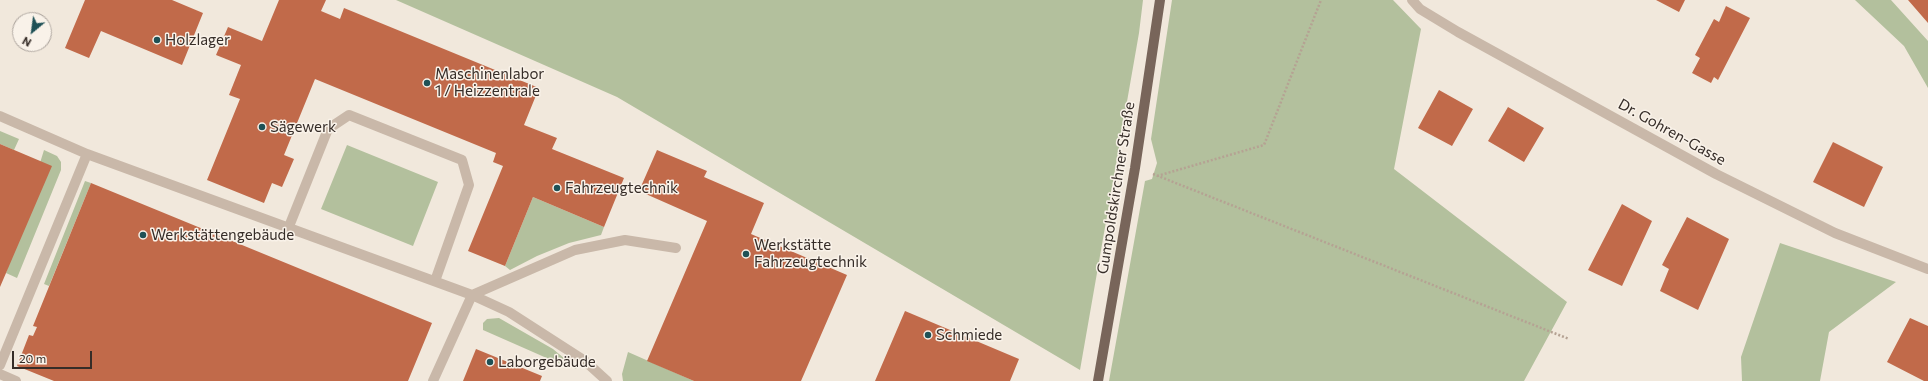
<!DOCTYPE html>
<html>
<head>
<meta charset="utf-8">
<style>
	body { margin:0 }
	#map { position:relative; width:1928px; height:381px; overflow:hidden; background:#f1e8dc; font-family:Commissioner,sans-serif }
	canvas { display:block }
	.north { position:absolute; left:12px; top:12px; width:40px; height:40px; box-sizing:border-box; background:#f9f2e9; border:1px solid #aba39c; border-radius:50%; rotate:209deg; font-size:11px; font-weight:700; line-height:16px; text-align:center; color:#362d28 }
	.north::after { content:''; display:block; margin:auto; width:14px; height:18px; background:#1f5156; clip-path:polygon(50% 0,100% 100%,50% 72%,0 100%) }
	.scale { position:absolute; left:12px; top:351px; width:80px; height:18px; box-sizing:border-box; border:2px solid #362d28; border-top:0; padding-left:5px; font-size:12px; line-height:14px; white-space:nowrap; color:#362d28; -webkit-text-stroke:3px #f9f2e9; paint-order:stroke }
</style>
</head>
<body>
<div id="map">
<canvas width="1928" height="381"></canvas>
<div class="north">N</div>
<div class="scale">20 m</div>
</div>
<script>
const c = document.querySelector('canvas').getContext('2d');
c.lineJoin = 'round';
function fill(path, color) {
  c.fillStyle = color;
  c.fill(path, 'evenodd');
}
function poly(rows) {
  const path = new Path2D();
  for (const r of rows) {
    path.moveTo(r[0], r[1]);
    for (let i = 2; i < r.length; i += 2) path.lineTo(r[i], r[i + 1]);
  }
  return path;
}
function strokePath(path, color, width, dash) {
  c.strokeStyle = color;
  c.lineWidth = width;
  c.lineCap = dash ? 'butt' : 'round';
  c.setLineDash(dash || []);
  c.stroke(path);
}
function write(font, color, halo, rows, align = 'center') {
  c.font = font + ' Commissioner,sans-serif';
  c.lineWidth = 3;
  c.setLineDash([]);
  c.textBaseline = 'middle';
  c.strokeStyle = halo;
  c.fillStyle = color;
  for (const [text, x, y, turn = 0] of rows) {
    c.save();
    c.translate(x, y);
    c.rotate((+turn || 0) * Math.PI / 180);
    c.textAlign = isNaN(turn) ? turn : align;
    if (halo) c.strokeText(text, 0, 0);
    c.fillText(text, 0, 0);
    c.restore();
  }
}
const green = poly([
	[396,0,1143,0,1139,33,1080,370,617,97],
	[1172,0,1393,0,1421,29,1394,169,1567,302,1524,381,1109,381,1145,181,1152,179,1157,163,1151,139],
	[1855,0,1891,0,1928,41,1928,88,1904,46],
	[0,131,19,139,14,150,0,144],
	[347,145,438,182,413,246,321,209],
	[44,150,57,156,61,162,61,170,17,278,6,273],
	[85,181,91,183,49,286,44,284],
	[533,197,604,227,601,235,569,243,537,256,510,270,505,266],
	[1780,243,1896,282,1829,332,1820,381,1742,381,1741,357],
	[499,318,553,349,577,369,558,363,483,330,483,323,487,319],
	[628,352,694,381,623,381,622,374]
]);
const building = poly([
	[85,0,172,0,203,13,182,65,101,31,89,58,65,48],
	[279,0,326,0,321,11,340,19,344,8,539,88,524,125,557,138,552,149,624,178,604,227,533,197,505,266,468,251,503,166,493,162,496,153,315,79,284,155,294,159,282,187,272,183,264,203,207,180,240,99,229,95,241,65,216,55,228,27,262,41],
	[1656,0,1685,0,1679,12],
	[1908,0,1928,0,1928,23],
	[1726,6,1750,18,1718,80,1714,77,1711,83,1692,73,1700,58,1695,55,1714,19,1719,22],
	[1439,90,1473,109,1452,146,1418,128],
	[1508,107,1544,128,1524,162,1488,141],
	[1833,142,1883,167,1864,207,1813,182],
	[0,144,52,166,0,287],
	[657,150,707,171,704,177,764,203,751,234,847,275,801,381,694,381,647,361,707,221,639,191],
	[91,183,432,323,408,381,54,381,17,366,29,335,33,336,37,327,33,326],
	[1622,204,1652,221,1622,286,1588,270],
	[1687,217,1729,239,1698,310,1660,291,1669,269,1662,265],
	[905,311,1019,359,1010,381,875,381],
	[1910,318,1928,326,1928,381,1924,381,1887,362],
	[476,349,542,376,540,381,463,381]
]);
const path = poly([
	[1153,174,1569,339],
	[1157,176,1264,145,1321,0]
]);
const minor = poly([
	[1412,0,1420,9,1458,32,1716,174,1835,233,1928,269],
	[0,116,87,154,472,295,509,312,585,361,607,381],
	[288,229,328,129,349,115,462,160,469,185,435,281],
	[0,365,87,154],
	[0,374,16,381],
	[433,381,472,295,575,250,625,240,676,248]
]);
const major = poly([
	[1098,381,1135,168,1160,0]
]);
const markers = [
	[157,40,4,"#1f5156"],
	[427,83,4,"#1f5156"],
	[262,127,4,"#1f5156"],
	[557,188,4,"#1f5156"],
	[143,235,4,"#1f5156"],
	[746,254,4,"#1f5156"],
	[928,335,4,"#1f5156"],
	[490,362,4,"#1f5156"]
];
const poiNames = [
	["Holzlager",165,40],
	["Maschinenlabor",435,74],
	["1 / Heizzentrale",435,91],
	["Sägewerk",270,127],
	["Fahrzeugtechnik",565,188],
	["Werkstättengebäude",151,235],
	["Werkstätte",754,245],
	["Fahrzeugtechnik",754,262],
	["Schmiede",936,335],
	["Laborgebäude",498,362]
];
const streetNames = [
	["Dr. Gohren-Gasse",1672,132,29],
	["Gumpoldskirchner Straße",1116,188,-81]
];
fill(green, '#b3c09d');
fill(building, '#c16a4a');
strokePath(path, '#b5a293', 2.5, [2, 2]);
strokePath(minor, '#c9b8a9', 10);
strokePath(major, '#78655a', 10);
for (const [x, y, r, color] of markers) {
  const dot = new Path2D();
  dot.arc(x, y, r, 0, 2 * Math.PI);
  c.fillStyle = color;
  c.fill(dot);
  strokePath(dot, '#f9f2e9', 1.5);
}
write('15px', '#362d28', '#f9f2e9', poiNames, 'left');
write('15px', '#362d28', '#f9f2e9', streetNames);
</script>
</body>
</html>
